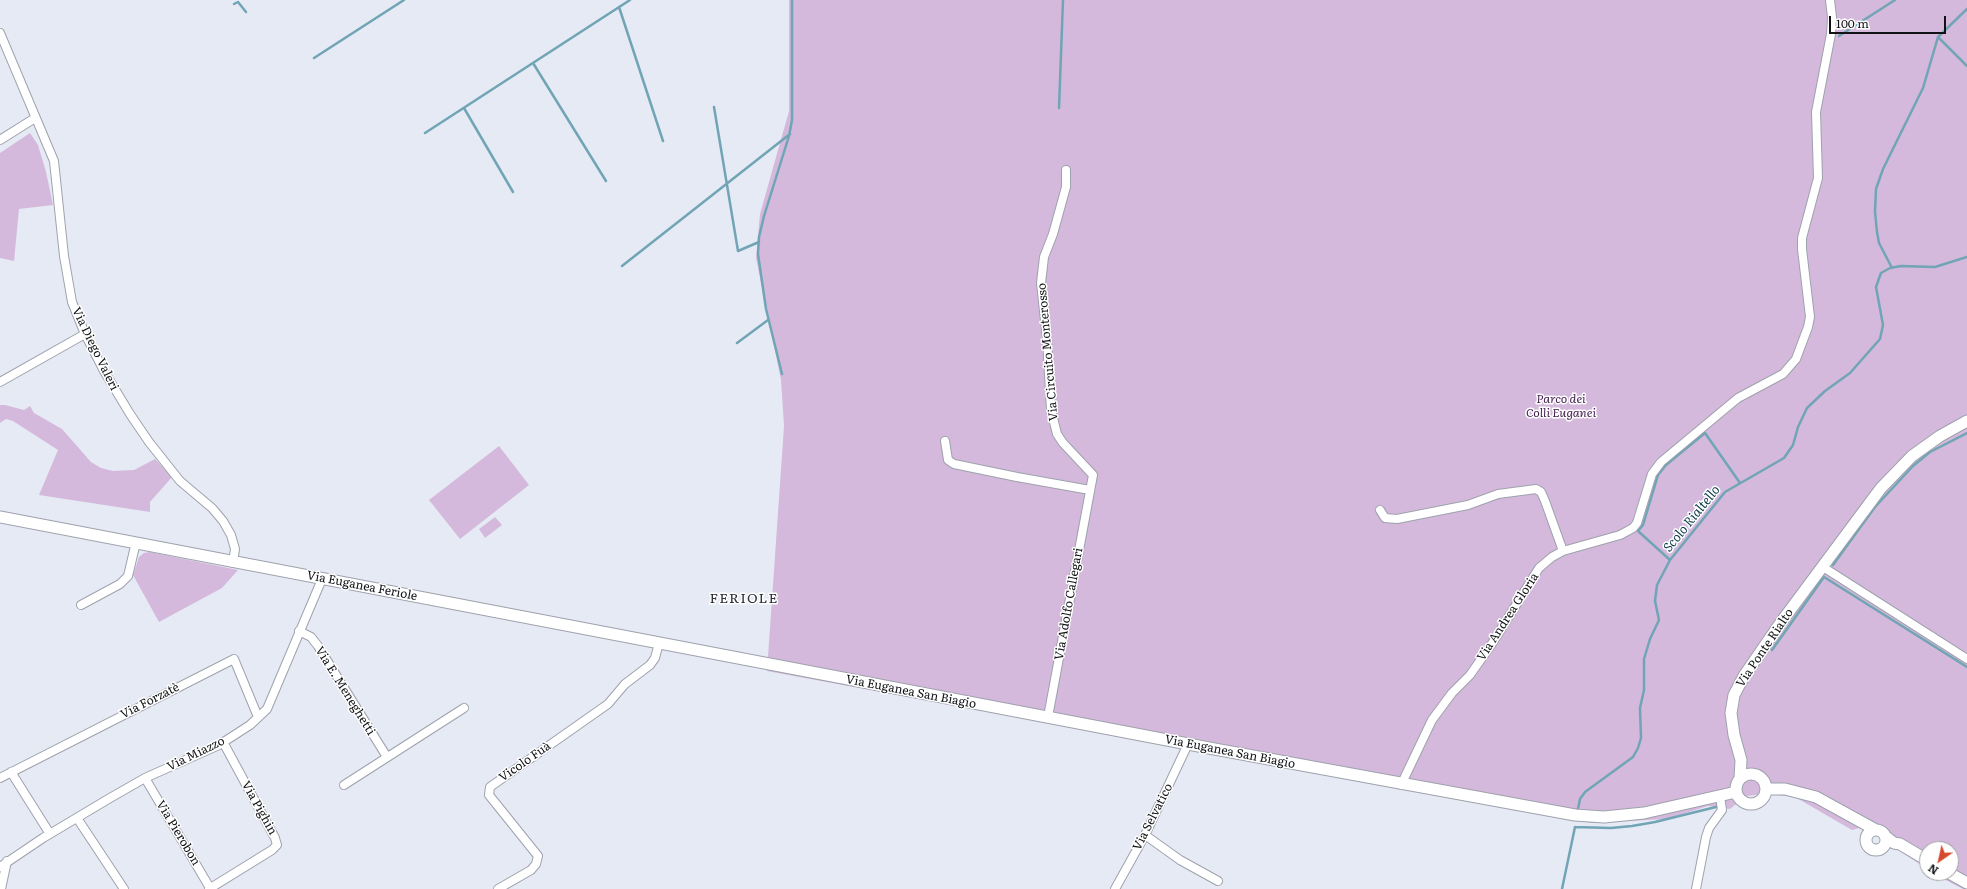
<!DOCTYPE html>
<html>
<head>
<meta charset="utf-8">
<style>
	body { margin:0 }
	#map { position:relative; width:1967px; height:889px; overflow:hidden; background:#e6eaf5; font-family:Literata,serif }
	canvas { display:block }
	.north { position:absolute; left:1919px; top:841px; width:40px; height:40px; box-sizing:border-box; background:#fff; border:1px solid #9fa0a1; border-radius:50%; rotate:214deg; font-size:11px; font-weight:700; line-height:16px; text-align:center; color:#101215 }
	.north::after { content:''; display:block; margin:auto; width:14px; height:18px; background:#d54a2c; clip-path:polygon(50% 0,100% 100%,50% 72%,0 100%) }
	.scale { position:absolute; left:1829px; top:16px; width:117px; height:18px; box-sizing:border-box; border:2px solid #101215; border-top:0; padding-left:5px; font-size:12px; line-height:14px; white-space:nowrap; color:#101215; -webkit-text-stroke:3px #fff; paint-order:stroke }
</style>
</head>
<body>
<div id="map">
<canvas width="1967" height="889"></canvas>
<div class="north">N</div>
<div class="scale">100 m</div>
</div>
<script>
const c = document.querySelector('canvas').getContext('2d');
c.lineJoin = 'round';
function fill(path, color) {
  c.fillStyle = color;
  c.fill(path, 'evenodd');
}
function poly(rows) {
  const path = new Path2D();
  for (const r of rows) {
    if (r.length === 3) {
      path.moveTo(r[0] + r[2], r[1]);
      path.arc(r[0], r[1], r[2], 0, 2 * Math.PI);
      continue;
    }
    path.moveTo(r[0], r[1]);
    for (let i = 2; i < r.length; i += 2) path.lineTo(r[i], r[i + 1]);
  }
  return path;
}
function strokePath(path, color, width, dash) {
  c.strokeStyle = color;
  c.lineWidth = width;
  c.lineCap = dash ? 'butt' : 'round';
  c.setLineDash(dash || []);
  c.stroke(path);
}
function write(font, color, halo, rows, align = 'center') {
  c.font = font + ' Literata,serif';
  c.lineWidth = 3;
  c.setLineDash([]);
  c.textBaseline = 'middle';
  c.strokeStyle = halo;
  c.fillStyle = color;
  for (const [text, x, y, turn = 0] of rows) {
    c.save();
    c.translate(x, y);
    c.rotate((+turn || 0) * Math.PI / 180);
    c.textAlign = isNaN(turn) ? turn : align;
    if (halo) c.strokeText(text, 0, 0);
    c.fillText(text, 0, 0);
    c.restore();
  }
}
const green = poly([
	[789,0,1967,0,1967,889,1963,889,1932,873,1951,873,1951,849,1927,849,1927,869,1863,827,1852,830,1795,797,1766,794,1746,796,1730,809,1708,806,1667,819,1591,823,767,671,784,426,781,380,756,258,760,214,789,111],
	[30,133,38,145,46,172,53,205,19,209,14,261,0,258,0,153],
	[0,405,5,405,24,410,30,406,34,413,62,429,91,462,101,468,113,471,134,470,155,459,172,477,150,502,150,512,39,495,58,450,13,421,6,419,0,423],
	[499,446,529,485,460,539,429,500],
	[495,517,502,525,485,538,479,529],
	[150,552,238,570,222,588,159,622,133,575,139,557,144,553]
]);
const stream = poly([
	[234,4,238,2,246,12],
	[619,7,663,141],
	[1839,36,1895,0],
	[1938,37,1967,66],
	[314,58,404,0],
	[533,63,606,181],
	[714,107,738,251,759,242],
	[464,108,513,192],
	[1059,108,1063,0],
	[425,133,630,0],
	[622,266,790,134],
	[1892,268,1879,243,1877,232,1875,212,1876,189,1883,169,1923,88,1938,37,1967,9],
	[737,343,768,320],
	[782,374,766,309,758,254,759,237,764,216,789,136,792,120,792,0],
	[1670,560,1638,531,1643,525,1658,475,1666,465,1705,433,1740,483],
	[1833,565,1875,507,1913,466,1930,452,1967,433],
	[1772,650,1824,577,1967,667],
	[1578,809,1580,799,1585,792,1633,757,1638,748,1641,738,1640,708,1644,690,1644,659,1650,639,1659,620,1655,601,1657,585,1670,560,1725,492,1784,458,1793,445,1798,427,1807,408,1825,391,1850,373,1880,339,1883,325,1876,287,1881,273,1890,268,1901,266,1935,267,1967,257],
	[1575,827,1611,828,1632,826,1655,822,1720,806],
	[1562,889,1575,827]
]);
const minor = poly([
	[0,33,54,161,64,256,72,302,85,334,104,371,130,414,149,442,180,481,212,508,223,521,231,535,235,549,233,563],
	[0,140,35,118],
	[0,382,85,334],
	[945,441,948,460,954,464,1017,477,1090,490],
	[1380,510,1385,518,1397,519,1468,505,1498,494,1536,489,1541,492,1545,501,1563,551],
	[1823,567,1967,659],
	[81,605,120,584,128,576,136,542],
	[299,631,311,637,318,646,387,757],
	[1048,717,1093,475,1063,443,1057,434,1051,410,1047,339,1041,283,1044,257,1053,234,1066,187,1066,170],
	[11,772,50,834],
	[0,778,234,659,258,717],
	[145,778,210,888],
	[344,785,464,708],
	[1401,785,1432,720,1452,693,1470,675,1491,645,1539,568,1552,557,1563,551,1620,535,1633,528,1637,523,1652,474,1661,462,1738,398,1783,374,1796,359,1808,327,1810,317,1802,249,1802,238,1818,178,1816,112,1831,34,1832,17,1830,0],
	[77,818,124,889],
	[1145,835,1180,860,1218,881],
	[0,867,43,838,110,798,145,778,219,745,250,725,267,709,322,579],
	[1,889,7,861],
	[209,889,272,850,277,845,275,838,223,742],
	[498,889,531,870,536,864,538,856,489,795,490,787,608,704,625,684,650,665,655,658,659,643],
	[1115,889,1145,835,1188,744],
	[1696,889,1706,837,1709,828,1722,810,1720,796]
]);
const secondary = poly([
	[0,517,1209,748,1575,815,1604,817,1644,813,1736,792],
	[1751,789,15],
	[1740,779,1741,760,1734,735,1731,713,1734,695,1744,676,1782,621,1881,488,1912,456,1940,436,1967,421],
	[1766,789,1785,789,1816,797,1876,830],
	[1876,840,10],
	[1885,836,1894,843,1900,844,1927,860],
	[1949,873,1967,883]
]);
const streetNames = [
	["Via Diego Valeri",95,349,64],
	["Via Circuito Monterosso",1048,352,-95],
	["Via Euganea Feriole",362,586,11],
	["Via Adolfo Callegari",1069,604,-80],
	["Via Andrea Gloria",1508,617,-57],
	["Via Ponte Rialto",1765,648,-56],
	["Via E. Meneghetti",345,691,58],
	["Via Euganea San Biagio",911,692,11],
	["Via Forzatè",150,701,-27],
	["Via Euganea San Biagio",1230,752,11],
	["Via Miazzo",196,754,-26],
	["Vicolo Fuà",525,762,-35],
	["Via Pighin",259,808,61],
	["Via Selvatico",1153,817,-63],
	["Via Pierobon",178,833,59]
];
const parkNames = [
	["Parco dei",1561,399],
	["Colli Euganei",1561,413]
];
const waterNames = [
	["Scolo Rialtello",1692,519,-51]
];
const quarterNames = [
	["FERIOLE",744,599]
];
fill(green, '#d4b9dc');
strokePath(stream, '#71a5b5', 2.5);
strokePath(minor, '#9ea2ac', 10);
strokePath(secondary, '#9ea2ac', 13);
strokePath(minor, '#fff', 8);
strokePath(secondary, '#fff', 11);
write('12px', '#101215', '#fff', streetNames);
write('italic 12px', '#421d4c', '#fff', parkNames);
write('italic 13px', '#12424e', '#fff', waterNames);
c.letterSpacing = '1px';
write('14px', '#2f323a', '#fff', quarterNames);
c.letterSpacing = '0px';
</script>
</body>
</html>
